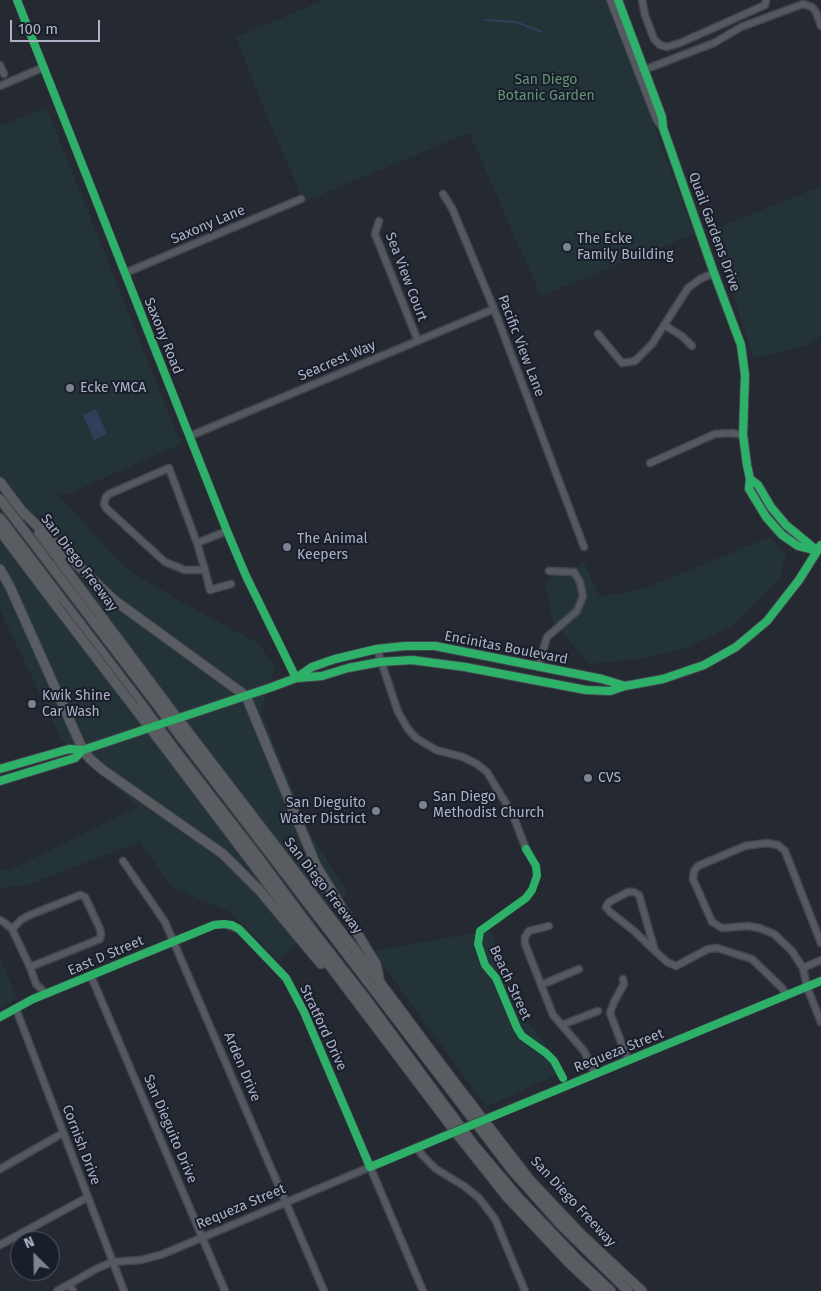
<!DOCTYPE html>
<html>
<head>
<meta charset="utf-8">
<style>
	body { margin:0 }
	#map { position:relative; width:821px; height:1291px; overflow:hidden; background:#252931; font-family:"Fira Sans",sans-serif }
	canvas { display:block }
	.north { position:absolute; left:10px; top:1231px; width:50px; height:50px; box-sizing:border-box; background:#191e2b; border:1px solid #545a68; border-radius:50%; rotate:337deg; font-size:14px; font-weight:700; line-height:20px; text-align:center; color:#adb3c4 }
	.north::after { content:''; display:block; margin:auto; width:18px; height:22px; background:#7d8391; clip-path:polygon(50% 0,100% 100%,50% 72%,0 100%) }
	.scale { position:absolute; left:10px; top:20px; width:90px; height:22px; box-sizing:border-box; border:2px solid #adb3c4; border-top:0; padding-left:6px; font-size:15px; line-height:18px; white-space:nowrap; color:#adb3c4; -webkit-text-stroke:4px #191e2b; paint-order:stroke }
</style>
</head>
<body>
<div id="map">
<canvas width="821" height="1291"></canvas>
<div class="north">N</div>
<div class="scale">100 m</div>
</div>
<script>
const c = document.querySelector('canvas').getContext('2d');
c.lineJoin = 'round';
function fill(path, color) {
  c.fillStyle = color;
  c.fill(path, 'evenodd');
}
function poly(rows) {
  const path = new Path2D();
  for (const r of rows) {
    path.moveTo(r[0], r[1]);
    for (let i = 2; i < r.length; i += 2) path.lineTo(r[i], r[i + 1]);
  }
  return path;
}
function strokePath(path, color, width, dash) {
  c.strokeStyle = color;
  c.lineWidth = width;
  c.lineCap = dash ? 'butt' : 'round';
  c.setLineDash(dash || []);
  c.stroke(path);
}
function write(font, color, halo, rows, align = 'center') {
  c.font = font + ' "Fira Sans",sans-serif';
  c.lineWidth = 4;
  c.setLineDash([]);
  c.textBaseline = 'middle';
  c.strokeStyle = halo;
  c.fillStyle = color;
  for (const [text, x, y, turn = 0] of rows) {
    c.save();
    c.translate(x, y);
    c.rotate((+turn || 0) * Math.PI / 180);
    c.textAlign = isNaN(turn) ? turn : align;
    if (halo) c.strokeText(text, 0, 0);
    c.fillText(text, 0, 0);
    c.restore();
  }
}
const green = poly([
	[324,0,608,0,694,234,541,296,469,133,304,202,266,114,236,37],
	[46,107,181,444,68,494,56,492,124,567,187,605,258,643,275,667,261,711,311,835,348,893,278,961,230,912,171,887,140,842,25,886,0,888,0,868,7,871,138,807,62,741,0,610,0,126],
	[821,186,821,336,805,346,753,358,712,230],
	[770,537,786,554,780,577,732,626,684,649,639,659,589,664,553,622,545,581,584,562,600,597,645,588],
	[490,930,522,1014,565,1071,486,1107,373,951],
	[0,958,17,999,0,1009]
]);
const water = poly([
	[96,409,107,434,94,440,83,415]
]);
const stream = poly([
	[486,20,516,22,542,32]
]);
const minor = poly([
	[17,0,227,531,246,576,296,678],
	[642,0,645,15,654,39,660,45,667,47,680,43,765,5,766,0],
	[0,65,4,74],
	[641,71,714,43,741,27,803,4,812,7,816,12,821,26],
	[0,86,44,67],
	[443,194,452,208,494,309,584,547],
	[379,221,375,234,418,341],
	[125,273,301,199],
	[664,325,682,336,692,346],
	[598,334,622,363,635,361,652,344,688,288,700,279,714,273],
	[190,436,494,309],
	[650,463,715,434,732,433,743,435],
	[197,543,227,531],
	[205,570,185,570,165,562,106,508,104,504,106,497,109,494,169,468,197,543,205,570,210,590,231,584],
	[377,649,398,712,408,729,416,738,436,750,463,757,477,764,487,772,513,815,526,849],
	[538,667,547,637,577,611,583,596,580,582,574,572,549,571],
	[123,861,165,922,324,1291],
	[628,892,634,892,639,895,655,951,633,930,610,912,606,907,609,902,628,892],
	[0,920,5,923,12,929,30,967,36,984,46,994],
	[549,926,529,931,525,937,525,944,553,1015,584,1051,595,1074],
	[12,929,21,920,30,915,80,895,85,897,100,929,101,934,100,939,30,967],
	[821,943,785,851,778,845,767,843,745,846,698,866,694,871,693,879,712,922,722,928,748,926,759,928,774,934,792,951,803,968,821,960],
	[655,951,667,962,676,966,708,949,717,948,752,959,782,988,786,995],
	[803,968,807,987,821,1022],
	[91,976,225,1291],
	[623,979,624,984,614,1002,610,1013,628,1060],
	[541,985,579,969],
	[16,1009,124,1291],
	[0,1017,33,999,214,925,224,924,239,929,286,978,304,1012,423,1291],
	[562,1025,598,1011],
	[500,1113,821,981],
	[417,1147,422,1155,436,1169,464,1186,479,1198,495,1219,525,1291],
	[0,1169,63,1133],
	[0,1245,88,1197],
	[69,1284,73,1291],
	[57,1291,96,1269,112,1262,141,1260,163,1254,437,1139]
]);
const major = poly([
	[611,0,657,119,662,126],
	[618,0,662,117,663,128,714,273,741,345,745,375,743,435,747,465,750,479,749,489,766,517,782,535,798,546,817,551],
	[750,479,758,485,771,507,786,525,816,550],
	[298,678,322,676,348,668,380,662,412,660,465,667,586,690,610,691,625,686,663,679,704,665,736,647,767,621,799,580,821,545],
	[0,769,69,749,83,750],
	[0,781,75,758,83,750,272,687,296,678,312,667,335,659,377,649,405,646,435,646,602,679,625,686]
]);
const highway = poly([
	[0,482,25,515],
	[0,499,158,706],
	[23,512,114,600,246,696,316,865,376,964,379,978],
	[0,518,142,705],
	[0,531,55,604],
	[39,533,166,703],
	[0,569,10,587,83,750,90,759,103,770,223,854,260,891,321,964],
	[189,733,379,981,455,1083,530,1180,580,1233,642,1291],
	[180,736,511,1169,560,1224,628,1291],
	[172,746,255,853,306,922,366,999,474,1145,518,1197,578,1260,611,1291],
	[166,749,453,1129,507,1197,569,1263,599,1291]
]);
const minorBridge = poly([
	[437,1139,500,1113]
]);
const highwayBridge = poly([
	[55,604,166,749],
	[166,703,189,733],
	[142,705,172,746],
	[158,706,180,736]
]);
const cycleway = poly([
	[17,0,227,531,246,576,296,678],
	[618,0,662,117,663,128,714,273,741,345,745,375,743,435,747,465,750,479,749,489,766,517,782,535,798,546,817,551],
	[750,479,758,485,771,507,786,525,813,547],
	[296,678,322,676,348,668,380,662,412,660,465,667,586,690,610,691,625,686,663,679,704,665,736,647,767,621,799,580,821,545],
	[0,769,69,749,83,750],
	[0,781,75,758,83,750,272,687,296,678,312,667,335,659,377,649,405,646,435,646,602,679,625,686],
	[526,849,536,866,537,876,532,890,526,898,480,931,478,944,485,965,496,978,517,1028,522,1036,546,1053,554,1061,563,1078],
	[0,1017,33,999,214,925,224,924,232,925,239,929,286,978,304,1012,370,1167,821,981]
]);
const markers = [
	[567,247,5,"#7d8391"],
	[70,388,5,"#7d8391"],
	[287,547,5,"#7d8391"],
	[32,704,5,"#7d8391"],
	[588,778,5,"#7d8391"],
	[423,805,5,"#7d8391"],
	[376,811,5,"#7d8391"]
];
const parkNames = [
	["San Diego",546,80],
	["Botanic Garden",546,96]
];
const streetNames = [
	["Saxony Lane",208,225,-23],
	["Quail Gardens Drive",714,232,70],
	["Sea View Court",406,277,69],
	["Saxony Road",163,336,68],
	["Pacific View Lane",521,346,69],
	["Seacrest Way",337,361,-23],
	["San Diego Freeway",79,563,53],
	["Encinitas Boulevard",506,648,11],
	["San Diego Freeway",323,886,52],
	["East D Street",106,956,-23],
	["Beach Street",510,983,65],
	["Stratford Drive",323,1028,65],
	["Requeza Street",619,1051,-22],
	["Arden Drive",242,1067,67],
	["San Dieguito Drive",170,1129,67],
	["Cornish Drive",81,1145,69],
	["San Diego Freeway",573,1202,47],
	["Requeza Street",241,1207,-23]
];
const poiNames = [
	["The Ecke",577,239],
	["Family Building",577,255],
	["Ecke YMCA",80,388],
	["The Animal",297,539],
	["Keepers",297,555],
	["Kwik Shine",42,696],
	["Car Wash",42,712],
	["CVS",598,778],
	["San Diego",433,797],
	["Methodist Church",433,813],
	["San Dieguito",366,803,"right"],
	["Water District",366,819,"right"]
];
fill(green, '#233337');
fill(water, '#323e5a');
strokePath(stream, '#323e5a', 2);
strokePath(minor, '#42454c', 9);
strokePath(major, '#42464e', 10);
strokePath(highway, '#41454d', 11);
strokePath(minor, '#545860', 6);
strokePath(major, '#575962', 8);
strokePath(highway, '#595c60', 9);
strokePath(minorBridge, '#42454c', 9, []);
strokePath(highwayBridge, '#41454d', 11, []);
strokePath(minorBridge, '#545860', 6);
strokePath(highwayBridge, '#595c60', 9);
strokePath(cycleway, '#2db169', 8);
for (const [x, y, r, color] of markers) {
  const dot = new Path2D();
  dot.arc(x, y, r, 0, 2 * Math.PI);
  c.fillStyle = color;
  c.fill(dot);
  strokePath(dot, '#191e2b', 2);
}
write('14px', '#669376', '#191e2b', parkNames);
write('14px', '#adb3c4', '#191e2b', streetNames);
write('14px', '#adb3c4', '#191e2b', poiNames, 'left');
</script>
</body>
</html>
